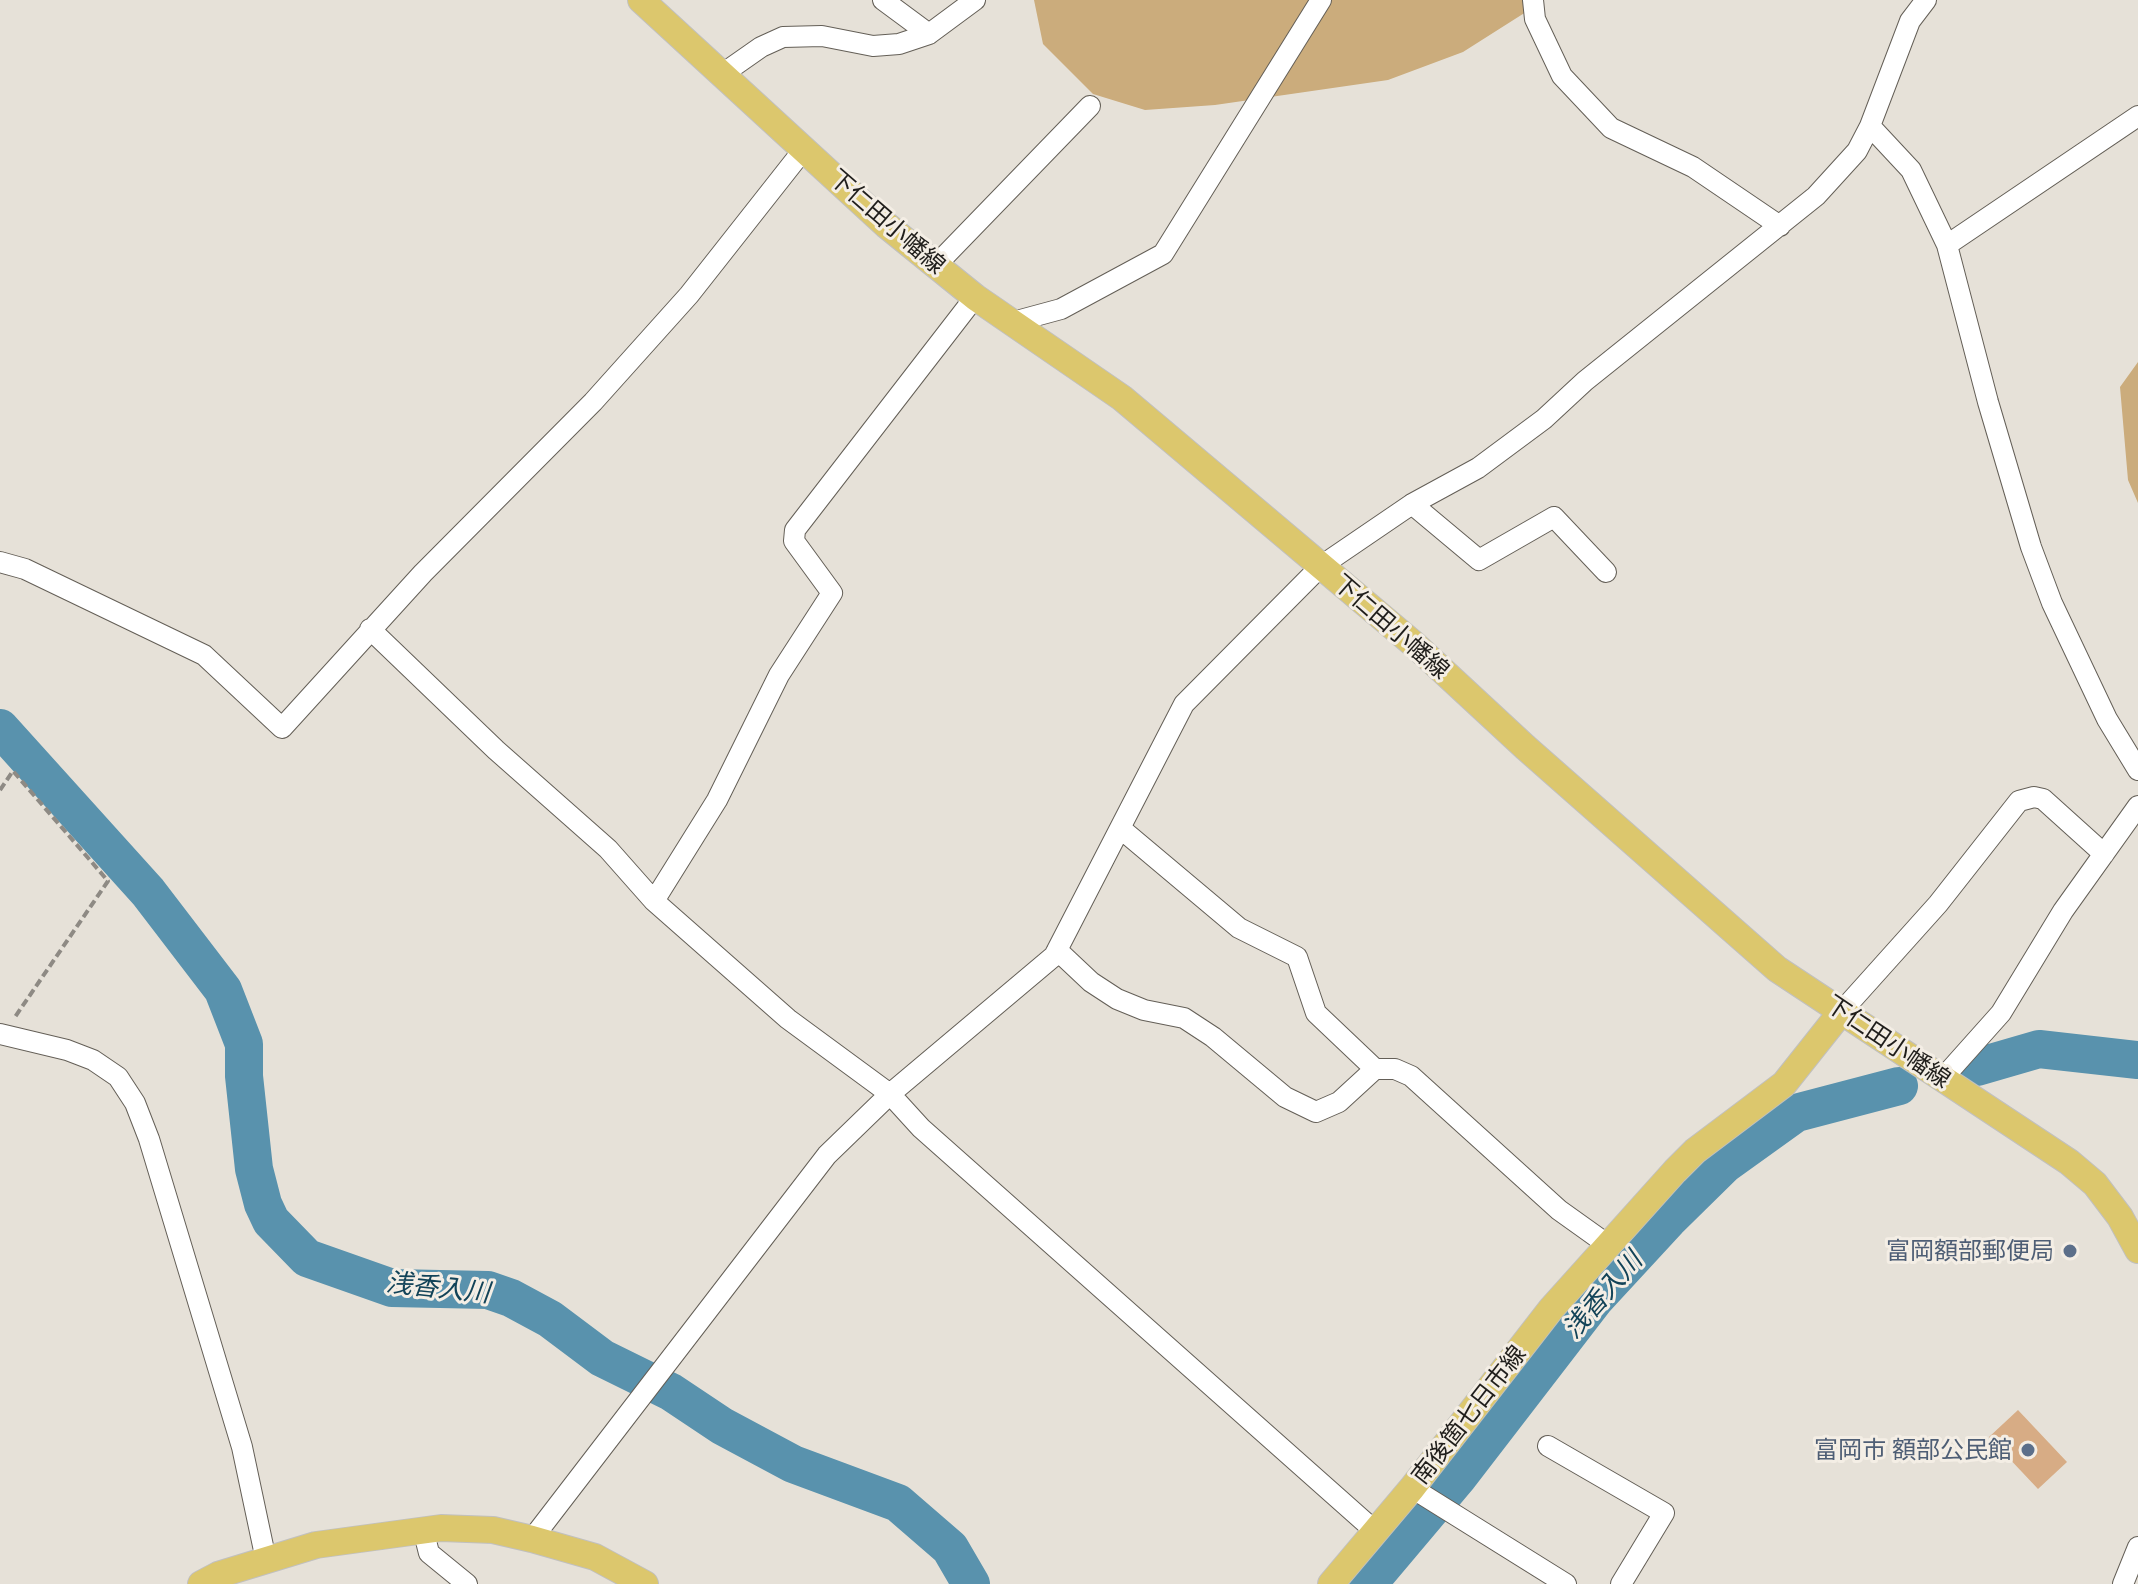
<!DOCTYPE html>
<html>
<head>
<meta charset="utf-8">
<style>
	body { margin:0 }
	canvas { display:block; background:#e6e1d8 }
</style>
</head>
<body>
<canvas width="2138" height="1584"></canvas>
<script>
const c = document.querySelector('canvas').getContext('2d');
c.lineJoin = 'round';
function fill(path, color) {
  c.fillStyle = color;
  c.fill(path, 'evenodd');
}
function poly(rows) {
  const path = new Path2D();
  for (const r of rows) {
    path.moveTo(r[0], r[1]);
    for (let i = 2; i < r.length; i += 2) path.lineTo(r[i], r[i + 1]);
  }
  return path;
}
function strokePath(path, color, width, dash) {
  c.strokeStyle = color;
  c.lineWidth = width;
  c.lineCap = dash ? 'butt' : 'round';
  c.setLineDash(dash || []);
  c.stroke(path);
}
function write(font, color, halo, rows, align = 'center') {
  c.font = font + ' "Golos Text","Noto Sans JP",sans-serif';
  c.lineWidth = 6;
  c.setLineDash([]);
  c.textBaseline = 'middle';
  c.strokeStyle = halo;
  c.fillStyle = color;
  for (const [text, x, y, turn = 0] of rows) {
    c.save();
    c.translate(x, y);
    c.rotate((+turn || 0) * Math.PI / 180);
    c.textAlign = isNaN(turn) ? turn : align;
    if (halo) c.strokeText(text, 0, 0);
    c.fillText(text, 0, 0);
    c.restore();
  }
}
const forest = poly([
	[1034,0,1535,0,1526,12,1463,52,1388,80,1215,105,1145,110,1093,94,1043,44],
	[2138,362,2138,503,2128,480,2120,387]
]);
const river = poly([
	[0,728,148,892,223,990,244,1044,244,1076,254,1169,263,1204,271,1221,307,1258,392,1288,488,1290,511,1298,550,1319,602,1358,671,1392,722,1426,793,1464,898,1503,950,1548,971,1584],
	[1977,1067,2039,1049,2138,1060],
	[1368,1584,1459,1476,1596,1298,1668,1220,1725,1164,1796,1113,1899,1086]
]);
const building = poly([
	[2018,1410,2067,1462,2038,1489,1989,1437]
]);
const path = poly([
	[0,790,13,771,108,881,15,1017]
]);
const minor = poly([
	[883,0,929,34],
	[1533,0,1535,19,1562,76,1611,128,1693,167,1780,226],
	[721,75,761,47,783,37,822,36,873,46,899,44,929,34,975,0],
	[1870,126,1911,170,1947,245,1988,402,2031,547,2052,603,2107,719,2138,770],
	[1947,245,2138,116],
	[936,265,1090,106],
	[1013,322,1061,309,1163,254,1321,0],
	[1412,504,1479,560,1554,517,1606,572],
	[0,562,25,569,204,655,282,728,423,573,593,402,689,295,804,149],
	[370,629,496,750,608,849,654,901,788,1019,890,1094,921,1128,1376,1532],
	[1120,828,1239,928,1297,957,1316,1013,1375,1069],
	[654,901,717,800,779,675,832,593,794,541,795,530,975,297],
	[1057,950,1091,982,1117,999,1144,1010,1184,1018,1213,1037,1285,1097,1316,1112,1339,1102,1375,1069,1395,1069,1411,1076,1559,1210,1608,1245],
	[1842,1011,1938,904,2019,801,2034,797,2043,799,2104,854],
	[0,1034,67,1050,93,1060,118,1077,135,1103,149,1139,242,1447,266,1560],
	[1943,1078,2001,1013,2063,911,2138,806],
	[1548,1446,1664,1513,1621,1584],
	[1412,1488,1566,1584],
	[423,1529,429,1553,467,1584],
	[532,1539,827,1155,890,1094,1054,956,1184,704,1321,566,1412,504,1478,468,1544,419,1585,381,1816,196,1857,151,1870,126,1910,21,1926,0],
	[2123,1584,2138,1547]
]);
const major = poly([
	[641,0,886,225,975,297,1122,398,1416,646,1525,747,1777,969,2069,1162,2095,1184,2120,1217,2138,1250],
	[201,1584,218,1575,316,1545,441,1528,493,1530,532,1539,595,1557,645,1584],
	[1331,1584,1412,1488,1551,1309,1675,1171,1695,1151,1784,1084,1842,1011]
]);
const markers = [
	[2070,1251,8,"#5c6f8a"],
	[2028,1450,8,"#5c6f8a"]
];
const streetNames = [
	["下仁田小幡線",887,222,41],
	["下仁田小幡線",1391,627,41],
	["下仁田小幡線",1888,1042,34],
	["南後箇七日市線",1469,1415,-52]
];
const serviceNames = [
	["富岡額部郵便局",2054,1251],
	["富岡市 額部公民館",2012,1450]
];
const waterNames = [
	["浅香入川",438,1288,6],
	["浅香入川",1603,1295,-49]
];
fill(forest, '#cbac7c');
strokePath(river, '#5992ad', 38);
fill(building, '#d7ac85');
strokePath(minor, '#645f57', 22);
strokePath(major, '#c1c0bf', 28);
strokePath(path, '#8e8a84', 4, [8, 4]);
strokePath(minor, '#fff', 20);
strokePath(major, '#dcc76d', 26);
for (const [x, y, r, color] of markers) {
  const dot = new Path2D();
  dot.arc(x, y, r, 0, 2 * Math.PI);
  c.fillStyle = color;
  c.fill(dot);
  strokePath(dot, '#f4eee5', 3);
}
write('24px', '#201e1b', '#f4eee5', streetNames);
write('24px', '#4e5e75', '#f4eee5', serviceNames, 'right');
write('italic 26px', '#124358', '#f4eee5', waterNames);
</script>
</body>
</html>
